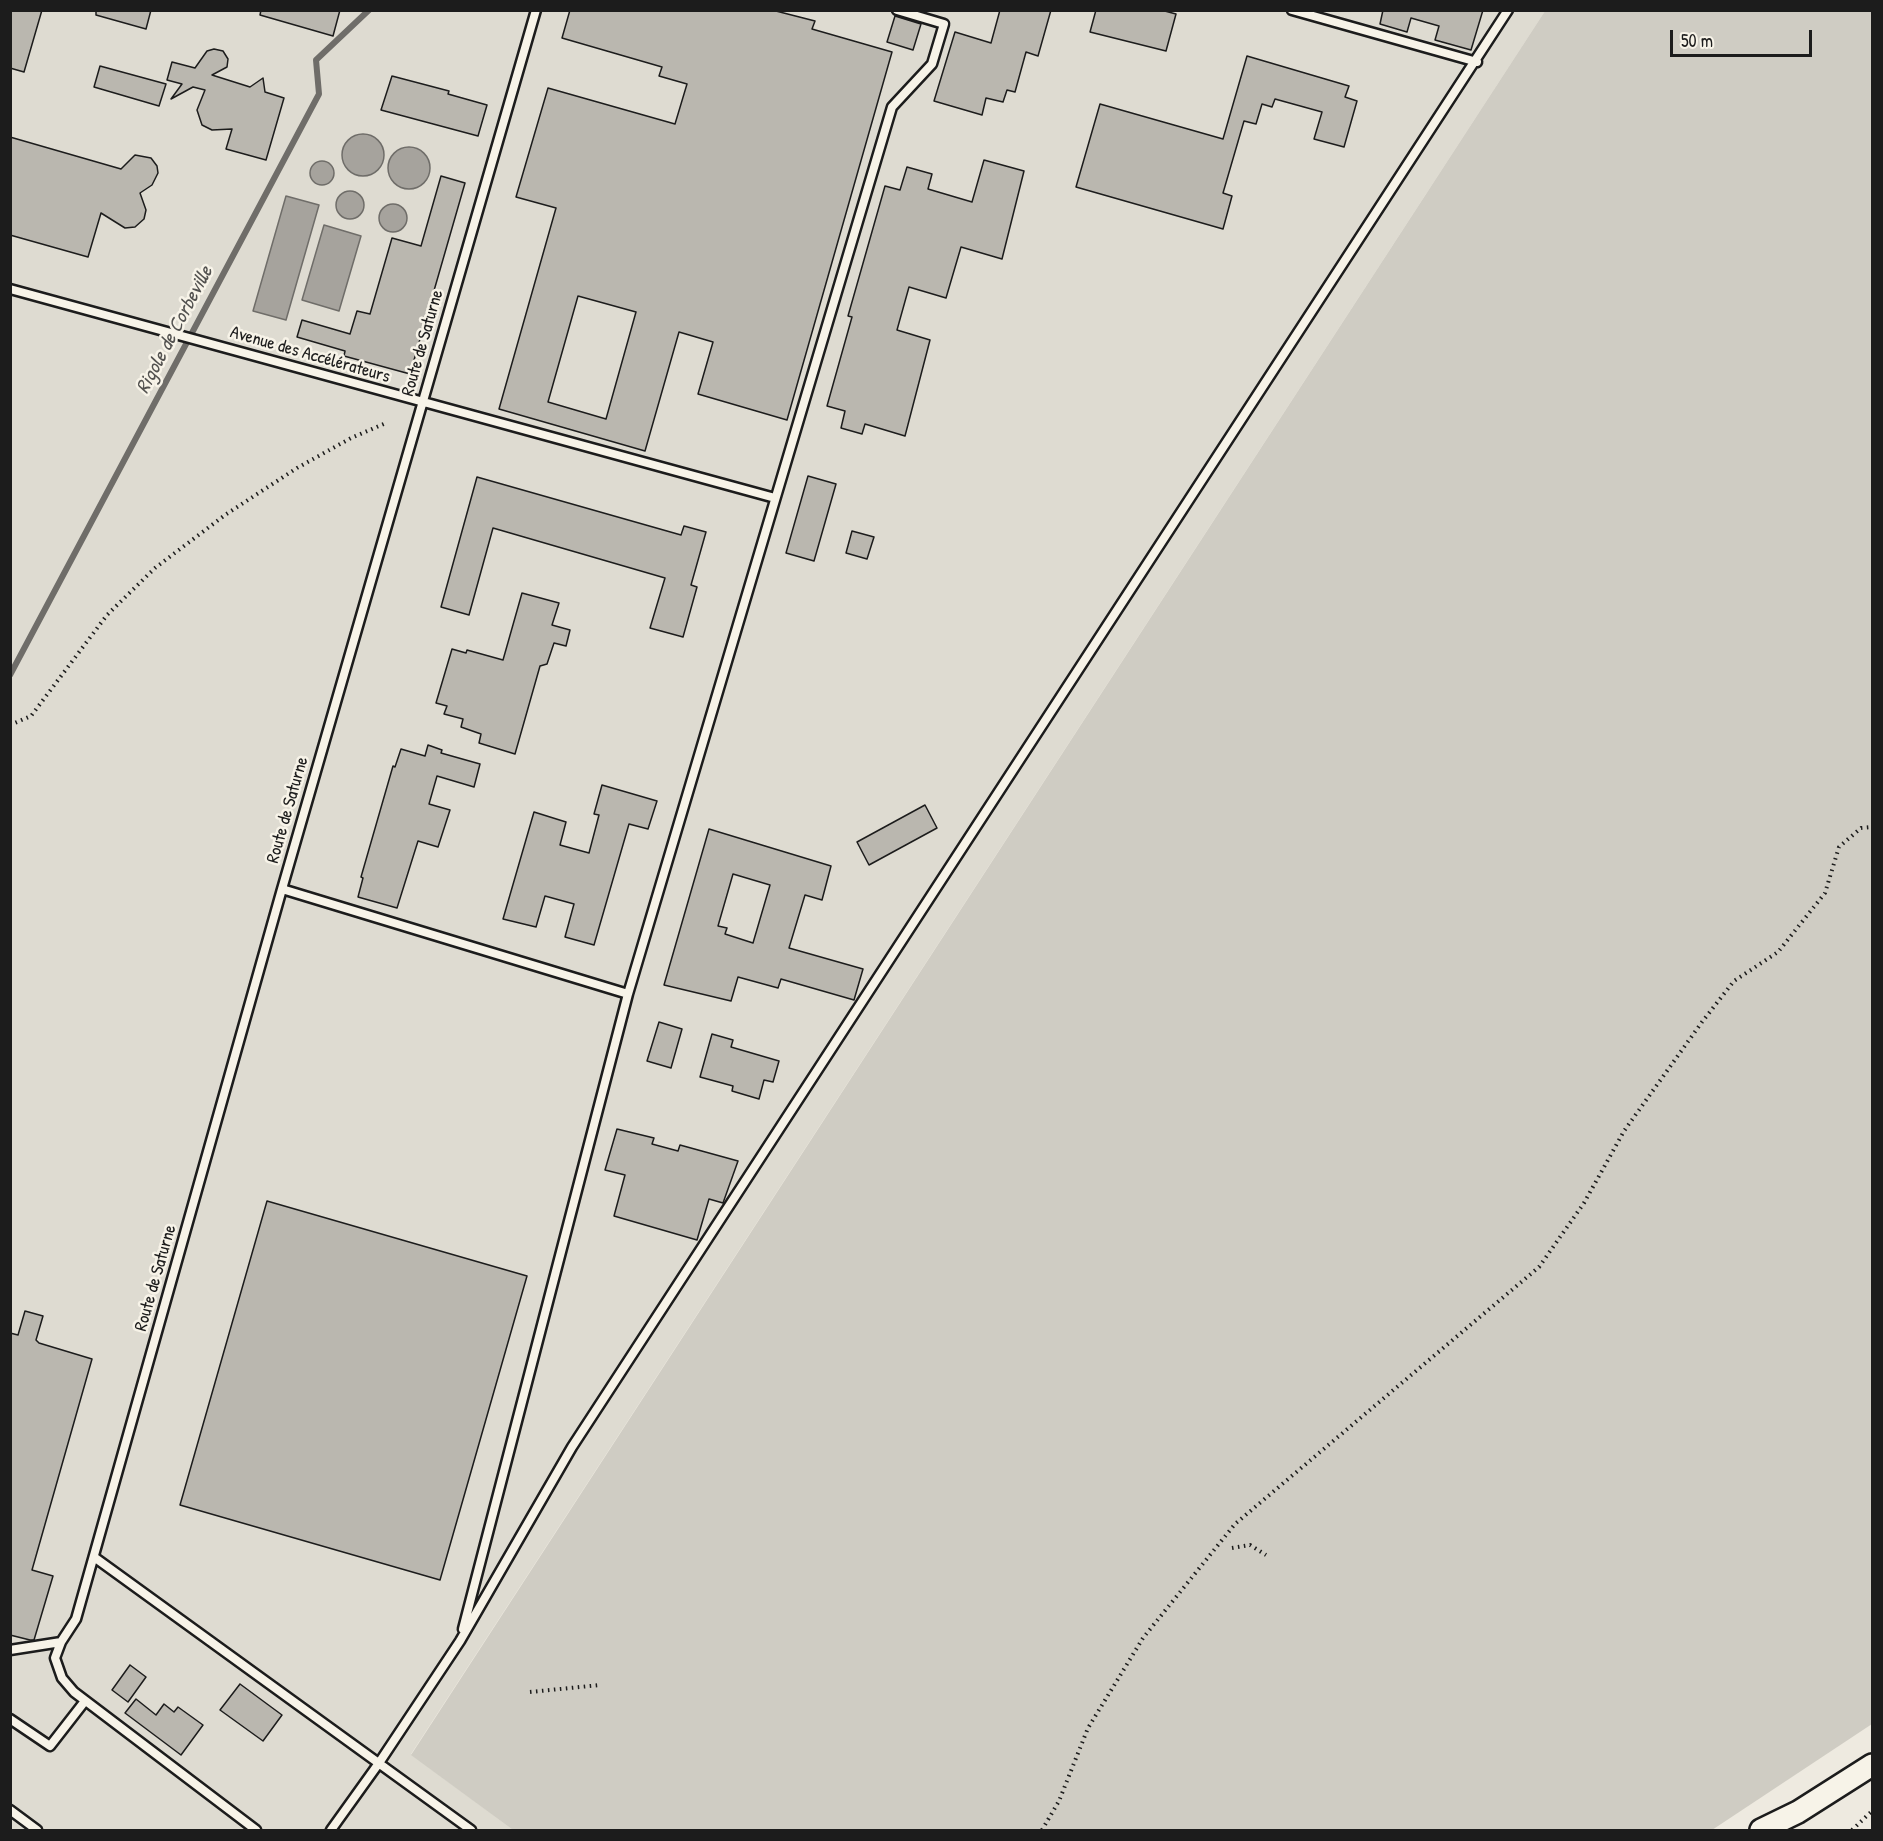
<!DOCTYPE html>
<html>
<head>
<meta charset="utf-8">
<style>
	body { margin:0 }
	#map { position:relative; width:1883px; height:1841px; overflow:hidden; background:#eeeae0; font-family:"Patrick Hand",sans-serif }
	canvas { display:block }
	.frame { position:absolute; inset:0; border:12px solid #1c1c1c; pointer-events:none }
	.scale { position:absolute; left:1670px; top:30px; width:142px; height:27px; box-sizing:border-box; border:3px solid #1c1c1c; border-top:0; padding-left:8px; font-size:18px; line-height:21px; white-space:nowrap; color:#1c1c1c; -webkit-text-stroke:4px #f7f3e8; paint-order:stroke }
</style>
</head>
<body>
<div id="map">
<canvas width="1883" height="1841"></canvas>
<div class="frame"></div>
<div class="scale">50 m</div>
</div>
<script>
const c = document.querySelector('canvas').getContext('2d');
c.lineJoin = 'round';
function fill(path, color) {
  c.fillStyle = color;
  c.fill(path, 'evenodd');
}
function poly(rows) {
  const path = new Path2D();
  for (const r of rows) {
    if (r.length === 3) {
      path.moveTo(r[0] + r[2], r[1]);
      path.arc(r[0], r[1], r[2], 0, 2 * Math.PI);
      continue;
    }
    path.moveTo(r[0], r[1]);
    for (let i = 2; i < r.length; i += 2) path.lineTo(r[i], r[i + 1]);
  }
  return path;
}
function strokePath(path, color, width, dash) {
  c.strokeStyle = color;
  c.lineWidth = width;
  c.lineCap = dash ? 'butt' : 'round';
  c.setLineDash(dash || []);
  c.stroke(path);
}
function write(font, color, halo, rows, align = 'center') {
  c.font = font + ' "Patrick Hand",sans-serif';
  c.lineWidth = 5;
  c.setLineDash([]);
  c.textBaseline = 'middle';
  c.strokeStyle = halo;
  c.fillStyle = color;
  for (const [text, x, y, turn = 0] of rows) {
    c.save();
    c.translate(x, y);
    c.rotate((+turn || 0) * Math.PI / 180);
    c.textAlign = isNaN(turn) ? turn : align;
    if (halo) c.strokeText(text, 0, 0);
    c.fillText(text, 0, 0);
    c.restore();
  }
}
const built = poly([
	[11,11,1545,11,411,1754,513,1830,11,1830]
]);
const green = poly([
	[1545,11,1872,11,1872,1724,1712,1830,513,1830,411,1755]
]);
const water = poly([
	[363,155,21],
	[409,168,21],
	[322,173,12],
	[350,205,14],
	[286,196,319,205,286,320,253,311,286,196],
	[393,218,14],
	[324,225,361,236,339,311,302,300,324,225]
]);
const stream = poly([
	[10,675,319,94,316,60,369,10]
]);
const building = poly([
	[10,10,42,10,24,72,10,68,10,10],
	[96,10,151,10,146,29,96,15,96,10],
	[261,10,340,10,333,36,260,15,261,10],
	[570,10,772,10,815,21,812,29,892,52,787,420,698,394,713,342,679,332,645,451,499,409,556,208,516,197,548,88,675,124,687,84,659,76,662,67,562,38,570,10],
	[578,296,636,312,606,419,548,402,578,296],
	[1000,10,1051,10,1038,56,1026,52,1015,92,1007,90,1003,102,986,98,982,115,934,101,955,32,991,43,1000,10],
	[1096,10,1161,10,1176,14,1166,51,1090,32,1096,10],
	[1383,10,1483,10,1471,50,1435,40,1439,26,1411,18,1407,32,1380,24,1383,10],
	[895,16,921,24,913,50,887,42,895,16],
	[214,49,223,51,228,59,227,67,212,75,250,87,263,78,265,92,284,98,266,160,226,149,232,129,212,130,202,125,197,110,205,90,193,87,171,99,182,84,167,80,172,62,195,68,207,51,214,49],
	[1247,56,1349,86,1345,97,1357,101,1344,147,1314,139,1322,112,1275,99,1272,107,1262,104,1256,124,1244,121,1223,193,1232,196,1223,229,1076,187,1100,104,1223,139,1247,56],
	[100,66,166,84,159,106,94,87,100,66],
	[392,76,449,91,448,94,487,105,478,136,381,110,392,76],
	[10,137,121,169,135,155,151,158,157,166,158,173,152,185,140,193,146,210,144,219,135,227,125,228,101,213,88,257,10,235,10,137],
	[984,160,1024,171,1002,259,961,247,946,298,909,287,897,330,930,340,905,436,865,424,862,434,841,428,845,411,827,406,852,317,848,316,885,186,900,190,907,167,932,174,928,189,972,202,984,160],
	[441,176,465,183,410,374,344,356,345,351,297,337,302,320,350,334,357,311,370,314,392,238,421,246,441,176],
	[808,476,836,484,814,561,786,553,808,476],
	[477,477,681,535,684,526,706,532,691,585,697,587,683,637,650,628,665,578,493,528,469,615,441,607,477,477],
	[852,531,874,537,867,559,846,553,852,531],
	[522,593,559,603,552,625,570,630,566,646,554,643,547,664,540,666,515,754,479,743,481,734,461,727,463,719,444,714,447,706,436,703,452,649,466,653,467,650,503,660,522,593],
	[428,745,442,750,441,753,480,764,474,787,437,776,429,804,450,810,438,847,418,841,397,908,358,897,363,878,361,877,393,766,395,767,401,749,425,756,428,745],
	[602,785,657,801,648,829,629,824,594,945,565,937,574,904,545,896,536,927,503,919,534,812,566,822,560,845,589,853,599,815,594,814,602,785],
	[925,805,937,828,869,865,857,842,925,805],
	[709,829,831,866,822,900,805,895,789,948,863,969,854,1000,781,979,778,988,738,977,731,1001,664,985,709,829],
	[733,874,770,885,753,943,725,934,727,928,718,926,733,874],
	[659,1022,682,1029,671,1068,647,1061,659,1022],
	[712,1034,733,1040,731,1047,779,1061,773,1082,764,1080,759,1099,732,1091,733,1086,700,1077,712,1034],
	[617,1129,654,1138,652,1144,678,1151,680,1145,738,1161,723,1203,709,1199,697,1240,614,1216,625,1175,605,1170,617,1129],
	[267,1201,527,1276,440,1580,180,1505,267,1201],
	[25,1311,43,1316,36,1340,39,1343,92,1359,32,1570,53,1576,34,1640,30,1640,10,1635,10,1333,18,1335,25,1311],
	[130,1665,146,1677,128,1702,112,1690,130,1665],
	[240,1684,282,1715,263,1741,220,1710,240,1684],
	[136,1699,156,1715,164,1704,174,1712,178,1707,203,1725,181,1755,125,1713,136,1699]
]);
const path = poly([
	[10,725,31,716,107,615,155,568,225,515,297,468,351,438,386,423],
	[1232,1548,1250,1545,1266,1555],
	[530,1692,600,1685],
	[1042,1830,1059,1801,1088,1728,1143,1638,1235,1524,1539,1267,1584,1203,1624,1131,1702,1022,1734,981,1778,952,1825,893,1839,847,1861,828,1872,827],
	[1852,1830,1872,1811]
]);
const service = poly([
	[1292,10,1477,62],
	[10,289,775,498],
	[282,889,628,994],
	[94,1557,471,1830],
	[463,1629,628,994,892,107,932,64,944,24,897,10],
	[10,1650,61,1642],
	[10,1719,50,1746,85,1701],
	[10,1810,37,1830],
	[256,1830,74,1692,62,1678,55,1658,61,1642,76,1619,282,889,536,10],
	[331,1830,379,1763,460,1641,572,1447,1508,10]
]);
const tertiary = poly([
	[1761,1830,1798,1812,1872,1765]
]);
const streetNames = [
	["Route de Saturne",423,343,-74],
	["Avenue des Accélérateurs",310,355,16],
	["Route de Saturne",288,810,-74],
	["Route de Saturne",156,1278,-74]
];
const waterNames = [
	["Rigole de Corbeville",175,330,-62]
];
fill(built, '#dedbd1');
fill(green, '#cfccc3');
fill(water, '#a6a39d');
strokePath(water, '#6f6d69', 1.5);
strokePath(stream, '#6f6d69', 6);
fill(building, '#bab7af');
strokePath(building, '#1c1c1c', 1.5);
strokePath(service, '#1c1c1c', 13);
strokePath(tertiary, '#1c1c1c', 26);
strokePath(path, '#1c1c1c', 4, [1.5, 4.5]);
strokePath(service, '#f7f3e8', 8);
strokePath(tertiary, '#f7f3e8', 21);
write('18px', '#1c1c1c', '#f7f3e8', streetNames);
write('italic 20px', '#535250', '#f7f3e8', waterNames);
</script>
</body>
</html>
